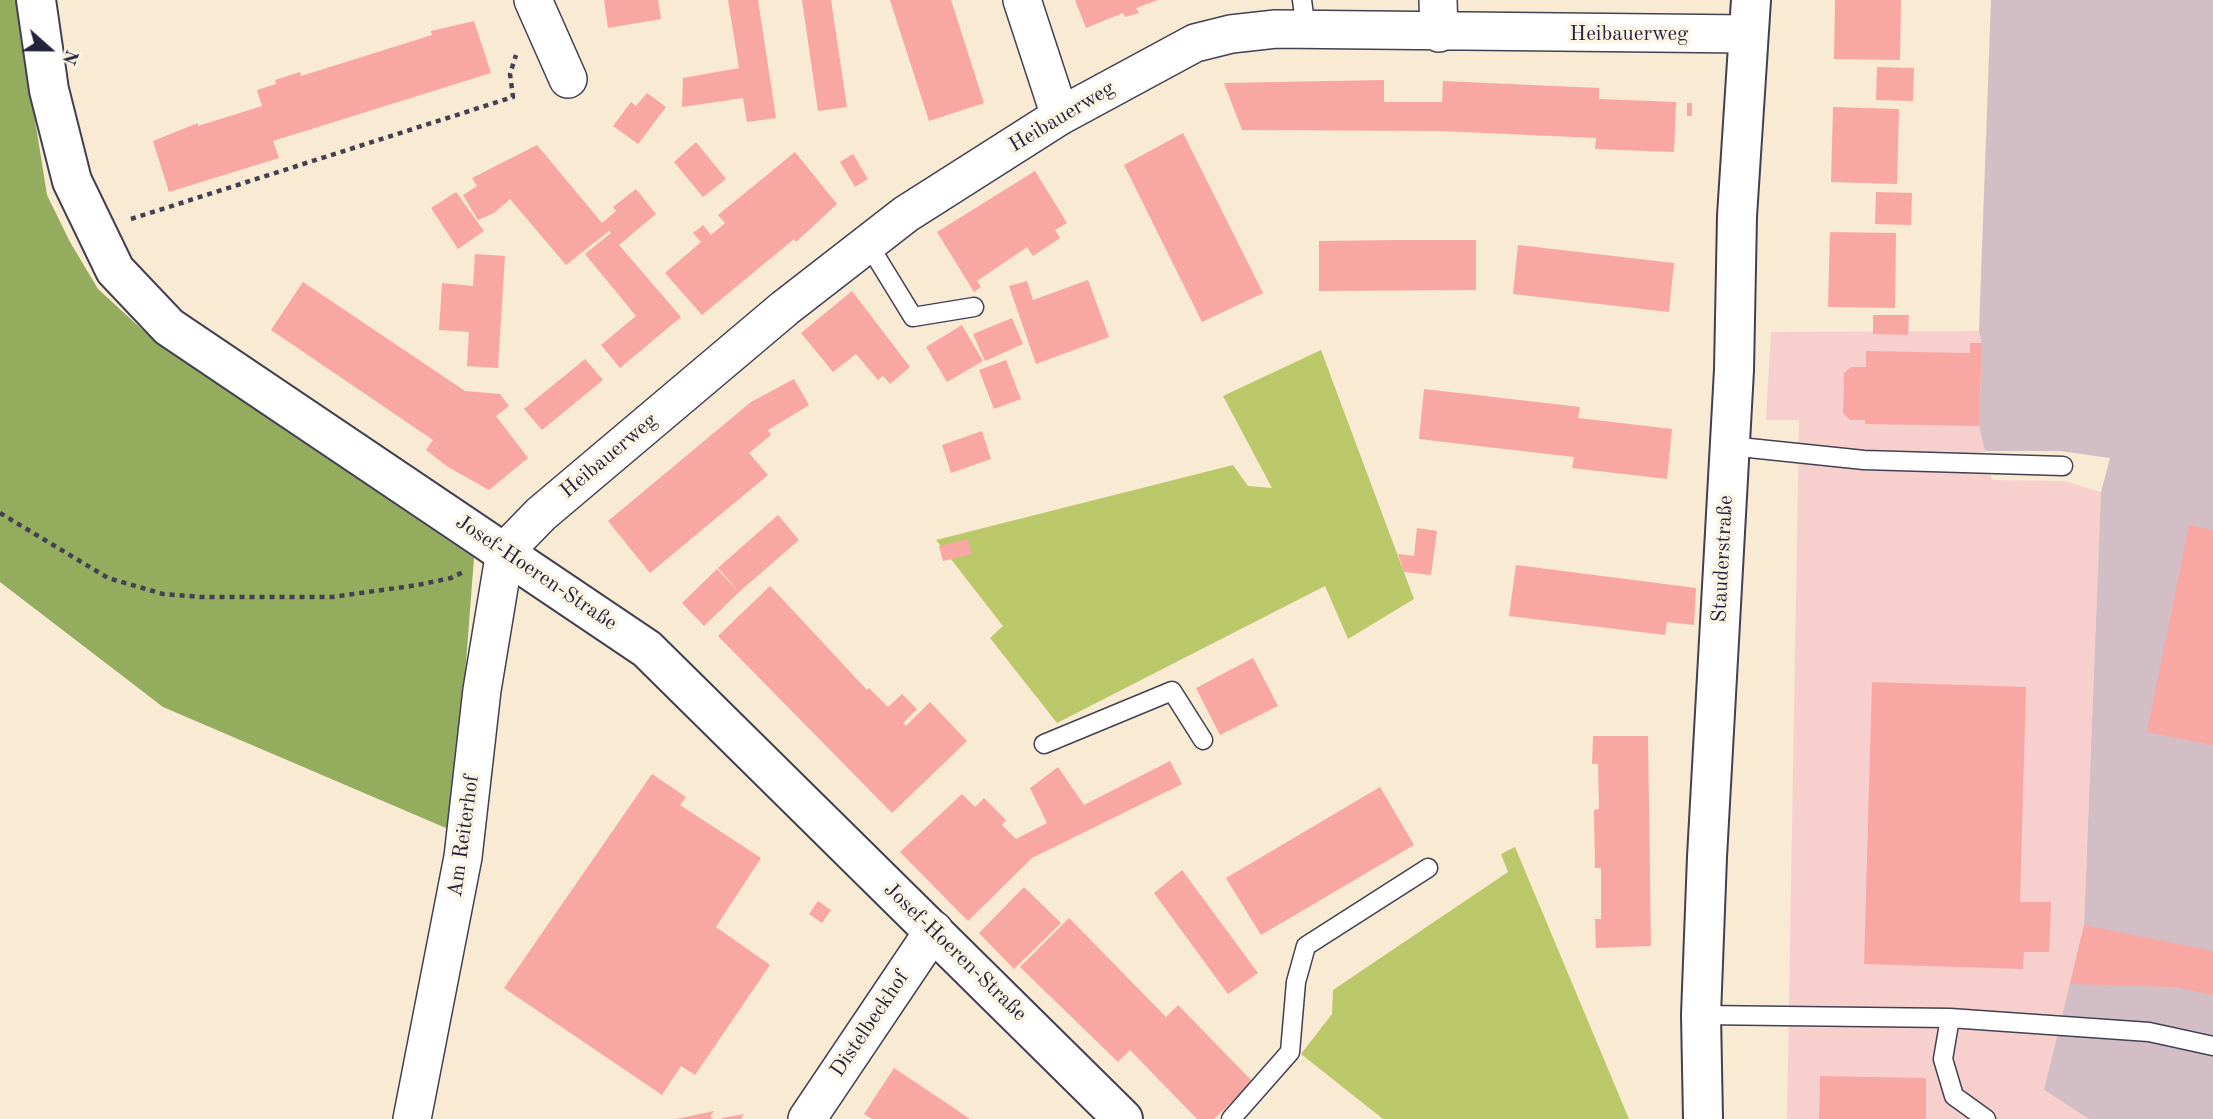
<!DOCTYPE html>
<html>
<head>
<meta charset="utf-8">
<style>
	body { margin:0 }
	#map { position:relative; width:2213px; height:1119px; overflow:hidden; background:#f8ead3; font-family:"Old Standard TT",serif }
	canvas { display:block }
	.north { position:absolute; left:14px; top:14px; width:70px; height:70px; -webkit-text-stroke:5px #fcf5e5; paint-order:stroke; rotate:111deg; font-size:19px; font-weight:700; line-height:28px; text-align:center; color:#22223b }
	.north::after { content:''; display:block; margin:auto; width:24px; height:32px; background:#22223b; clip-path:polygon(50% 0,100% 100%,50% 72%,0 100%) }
</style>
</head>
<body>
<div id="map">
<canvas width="2213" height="1119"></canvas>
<div class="north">N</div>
</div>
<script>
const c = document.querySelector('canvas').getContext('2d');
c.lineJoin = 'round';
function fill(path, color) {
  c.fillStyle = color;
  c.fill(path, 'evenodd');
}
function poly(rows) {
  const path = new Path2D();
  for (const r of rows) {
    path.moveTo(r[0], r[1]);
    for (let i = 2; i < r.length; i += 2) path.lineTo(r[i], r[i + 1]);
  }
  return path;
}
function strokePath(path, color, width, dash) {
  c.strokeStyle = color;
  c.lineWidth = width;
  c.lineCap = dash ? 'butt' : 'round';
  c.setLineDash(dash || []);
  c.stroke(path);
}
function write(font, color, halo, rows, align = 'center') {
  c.font = font + ' "Old Standard TT",serif';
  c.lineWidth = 7;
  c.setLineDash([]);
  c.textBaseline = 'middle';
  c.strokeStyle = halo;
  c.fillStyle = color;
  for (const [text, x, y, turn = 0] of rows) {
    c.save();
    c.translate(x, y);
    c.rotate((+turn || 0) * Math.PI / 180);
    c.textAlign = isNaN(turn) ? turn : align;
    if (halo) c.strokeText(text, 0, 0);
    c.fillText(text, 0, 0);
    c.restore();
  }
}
const built = poly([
	[1979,331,1982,343,1979,426,1992,480,2065,481,2101,492,2084,925,2044,1090,2089,1119,1787,1119,1799,420,1766,420,1771,332]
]);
const industrial = poly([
	[1991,0,2213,0,2213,1119,2089,1119,2044,1090,2084,925,2101,492,2110,458,2060,451,1985,451,1979,426,1982,344,1979,331]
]);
const green = poly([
	[1321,350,1414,599,1348,639,1325,586,1057,723,990,638,1003,626,936,540,1233,465,1248,486,1272,488,1223,396],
	[1515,847,1629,1119,1383,1119,1301,1054,1332,1014,1333,990,1508,872,1501,854]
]);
const forest = poly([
	[0,0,16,0,47,195,70,242,98,289,159,345,474,558,453,831,163,707,0,582]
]);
const building = poly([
	[604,0,658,0,661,19,608,28],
	[728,0,758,0,776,118,747,122,743,98,682,107,683,78,739,68],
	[802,0,831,0,847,107,818,111],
	[890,0,951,0,984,103,929,121],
	[1075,0,1158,0,1136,8,1139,13,1125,17,1123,13,1086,28],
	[1835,0,1901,0,1900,60,1834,59],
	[474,21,491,73,273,141,279,158,169,192,153,141,198,123,198,126,262,106,257,90,276,84,275,80,300,72,301,76,432,35,431,31],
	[1877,67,1914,68,1913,101,1876,100],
	[1384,80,1384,102,1442,102,1443,81,1599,88,1599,99,1676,102,1674,152,1595,149,1596,138,1441,131,1242,130,1224,83],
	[647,93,666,107,638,144,613,126,631,102,636,106],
	[1687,103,1692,103,1692,116,1687,116],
	[1833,107,1899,109,1897,184,1831,182],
	[1183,133,1263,293,1202,322,1124,165],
	[696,142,726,179,703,197,674,162],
	[537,145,602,223,616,211,613,207,636,189,656,214,619,245,681,317,620,368,601,345,636,316,585,254,611,233,609,231,566,265,510,199,494,213,478,220,463,195,477,186,472,178],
	[795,152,837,204,796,242,794,239,702,315,665,273,701,242,693,233,703,225,711,235,725,223,718,215],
	[853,154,868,179,855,187,840,162],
	[1035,171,1067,223,1055,230,1060,238,1033,256,1027,247,977,281,981,287,974,292,937,232],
	[456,192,484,231,458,249,431,208],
	[1876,192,1912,193,1911,225,1875,224],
	[1830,232,1896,233,1895,308,1828,307],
	[1398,240,1476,240,1476,290,1319,291,1319,241],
	[1518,245,1674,263,1669,312,1513,294],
	[475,254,505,256,498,368,467,366,469,332,439,330,442,283,473,286],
	[1088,280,1109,337,1036,364,1009,286,1027,281,1033,300],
	[303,282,465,391,500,394,509,406,496,416,528,458,489,490,448,467,426,450,433,440,271,330],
	[852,291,910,367,890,384,883,376,878,380,856,354,833,372,801,333],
	[1873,315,1909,315,1908,335,1873,334],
	[1012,318,1023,344,985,361,973,334],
	[962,325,983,361,947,382,926,347],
	[1970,343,1982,343,1979,426,1865,424,1865,420,1850,420,1843,413,1844,373,1851,367,1866,367,1866,351,1970,353],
	[585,359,603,380,542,430,524,409],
	[1006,360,1021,399,994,409,979,370],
	[794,379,809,405,768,430,771,435,749,453,768,475,650,573,608,521,751,402],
	[1424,389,1580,407,1578,418,1672,429,1667,479,1572,468,1574,457,1419,439],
	[982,431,991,459,951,473,942,445],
	[778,515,799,540,739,592,718,568],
	[2189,525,2213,530,2213,745,2147,732],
	[1417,528,1437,531,1431,575,1404,572,1398,554,1414,556],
	[968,539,972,554,943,561,939,546],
	[1516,565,1696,588,1694,625,1667,622,1665,635,1509,616],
	[717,569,739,592,704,626,682,603],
	[770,586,867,690,869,688,888,707,902,694,917,709,903,723,906,726,930,702,967,741,892,813,718,636],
	[1253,658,1278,706,1220,735,1196,688],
	[1872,682,2026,687,2020,902,2051,902,2049,952,2024,952,2023,969,1864,964],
	[1593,736,1648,736,1651,946,1596,948,1595,919,1601,919,1601,868,1595,868,1594,810,1599,809,1598,764,1592,764],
	[1170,761,1182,784,1032,858,968,921,900,852,962,794,975,807,984,798,1006,820,1002,825,1016,839,1047,823,1030,788,1058,767,1084,805],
	[652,774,686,797,680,805,761,858,716,927,770,965,695,1075,681,1066,662,1095,504,988],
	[1380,787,1414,845,1261,935,1226,878],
	[1182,870,1258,973,1228,994,1154,893],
	[1024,887,1061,923,1014,969,979,933],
	[818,901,831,910,822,923,809,914],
	[1069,918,1166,1017,1178,1005,1253,1082,1214,1119,1197,1119,1130,1050,1118,1062,1020,967],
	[2084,925,2213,951,2213,995,2175,987,2070,984],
	[894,1068,945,1102,970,1119,872,1119,864,1114],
	[1820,1076,1926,1078,1926,1119,1819,1119],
	[714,1111,710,1117,714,1119,676,1119],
	[744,1114,741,1119,722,1119,722,1118]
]);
const path = poly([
	[131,219,513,97,510,74,516,55],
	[0,513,108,578,163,594,201,597,332,597,418,585,451,578,465,571]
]);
const service = poly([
	[1302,0,1306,30],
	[867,242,913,317,974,307],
	[1730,446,1864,460,2063,466],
	[1044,744,1172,691,1203,740],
	[1701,1015,1950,1018,1943,1059,1954,1096,1986,1119],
	[1950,1018,2149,1032,2213,1046],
	[1231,1119,1290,1052,1296,982,1306,946,1428,868]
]);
const minor = poly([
	[533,0,568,79],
	[1022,0,1060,116],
	[1438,0,1439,33],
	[412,1119,463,857,482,690,505,551,541,514,785,308,906,214,1060,116,1195,43,1231,34,1276,29,1748,34],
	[807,1119,934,930]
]);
const tertiary = poly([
	[36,0,49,90,72,181,115,270,169,327,647,649,1123,1119]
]);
const secondary = poly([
	[1703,1119,1701,1015,1707,857,1734,370,1737,216,1751,0]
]);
const streetNames = [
	["Heibauerweg",1629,34],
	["Heibauerweg",1062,117,-31],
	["Heibauerweg",609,456,-40],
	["Stauderstraße",1723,559,-87],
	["Josef-Hoeren-Straße",536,573,34],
	["Am Reiterhof",464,836,-82],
	["Josef-Hoeren-Straße",955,952,44],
	["Distelbeckhof",870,1024,-56]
];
fill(built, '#f7d0ce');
fill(industrial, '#d2bec4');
fill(green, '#bbc86a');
fill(forest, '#94ac5e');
fill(building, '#f9a7a3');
strokePath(service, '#424052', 21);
strokePath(minor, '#424052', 40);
strokePath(tertiary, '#424052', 42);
strokePath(secondary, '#424052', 42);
strokePath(path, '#424052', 4.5, [5, 5]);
strokePath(service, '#fff', 18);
strokePath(minor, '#fff', 37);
strokePath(tertiary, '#fff', 38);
strokePath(secondary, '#fff', 38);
write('21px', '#22223b', '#fcf5e5', streetNames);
</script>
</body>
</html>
